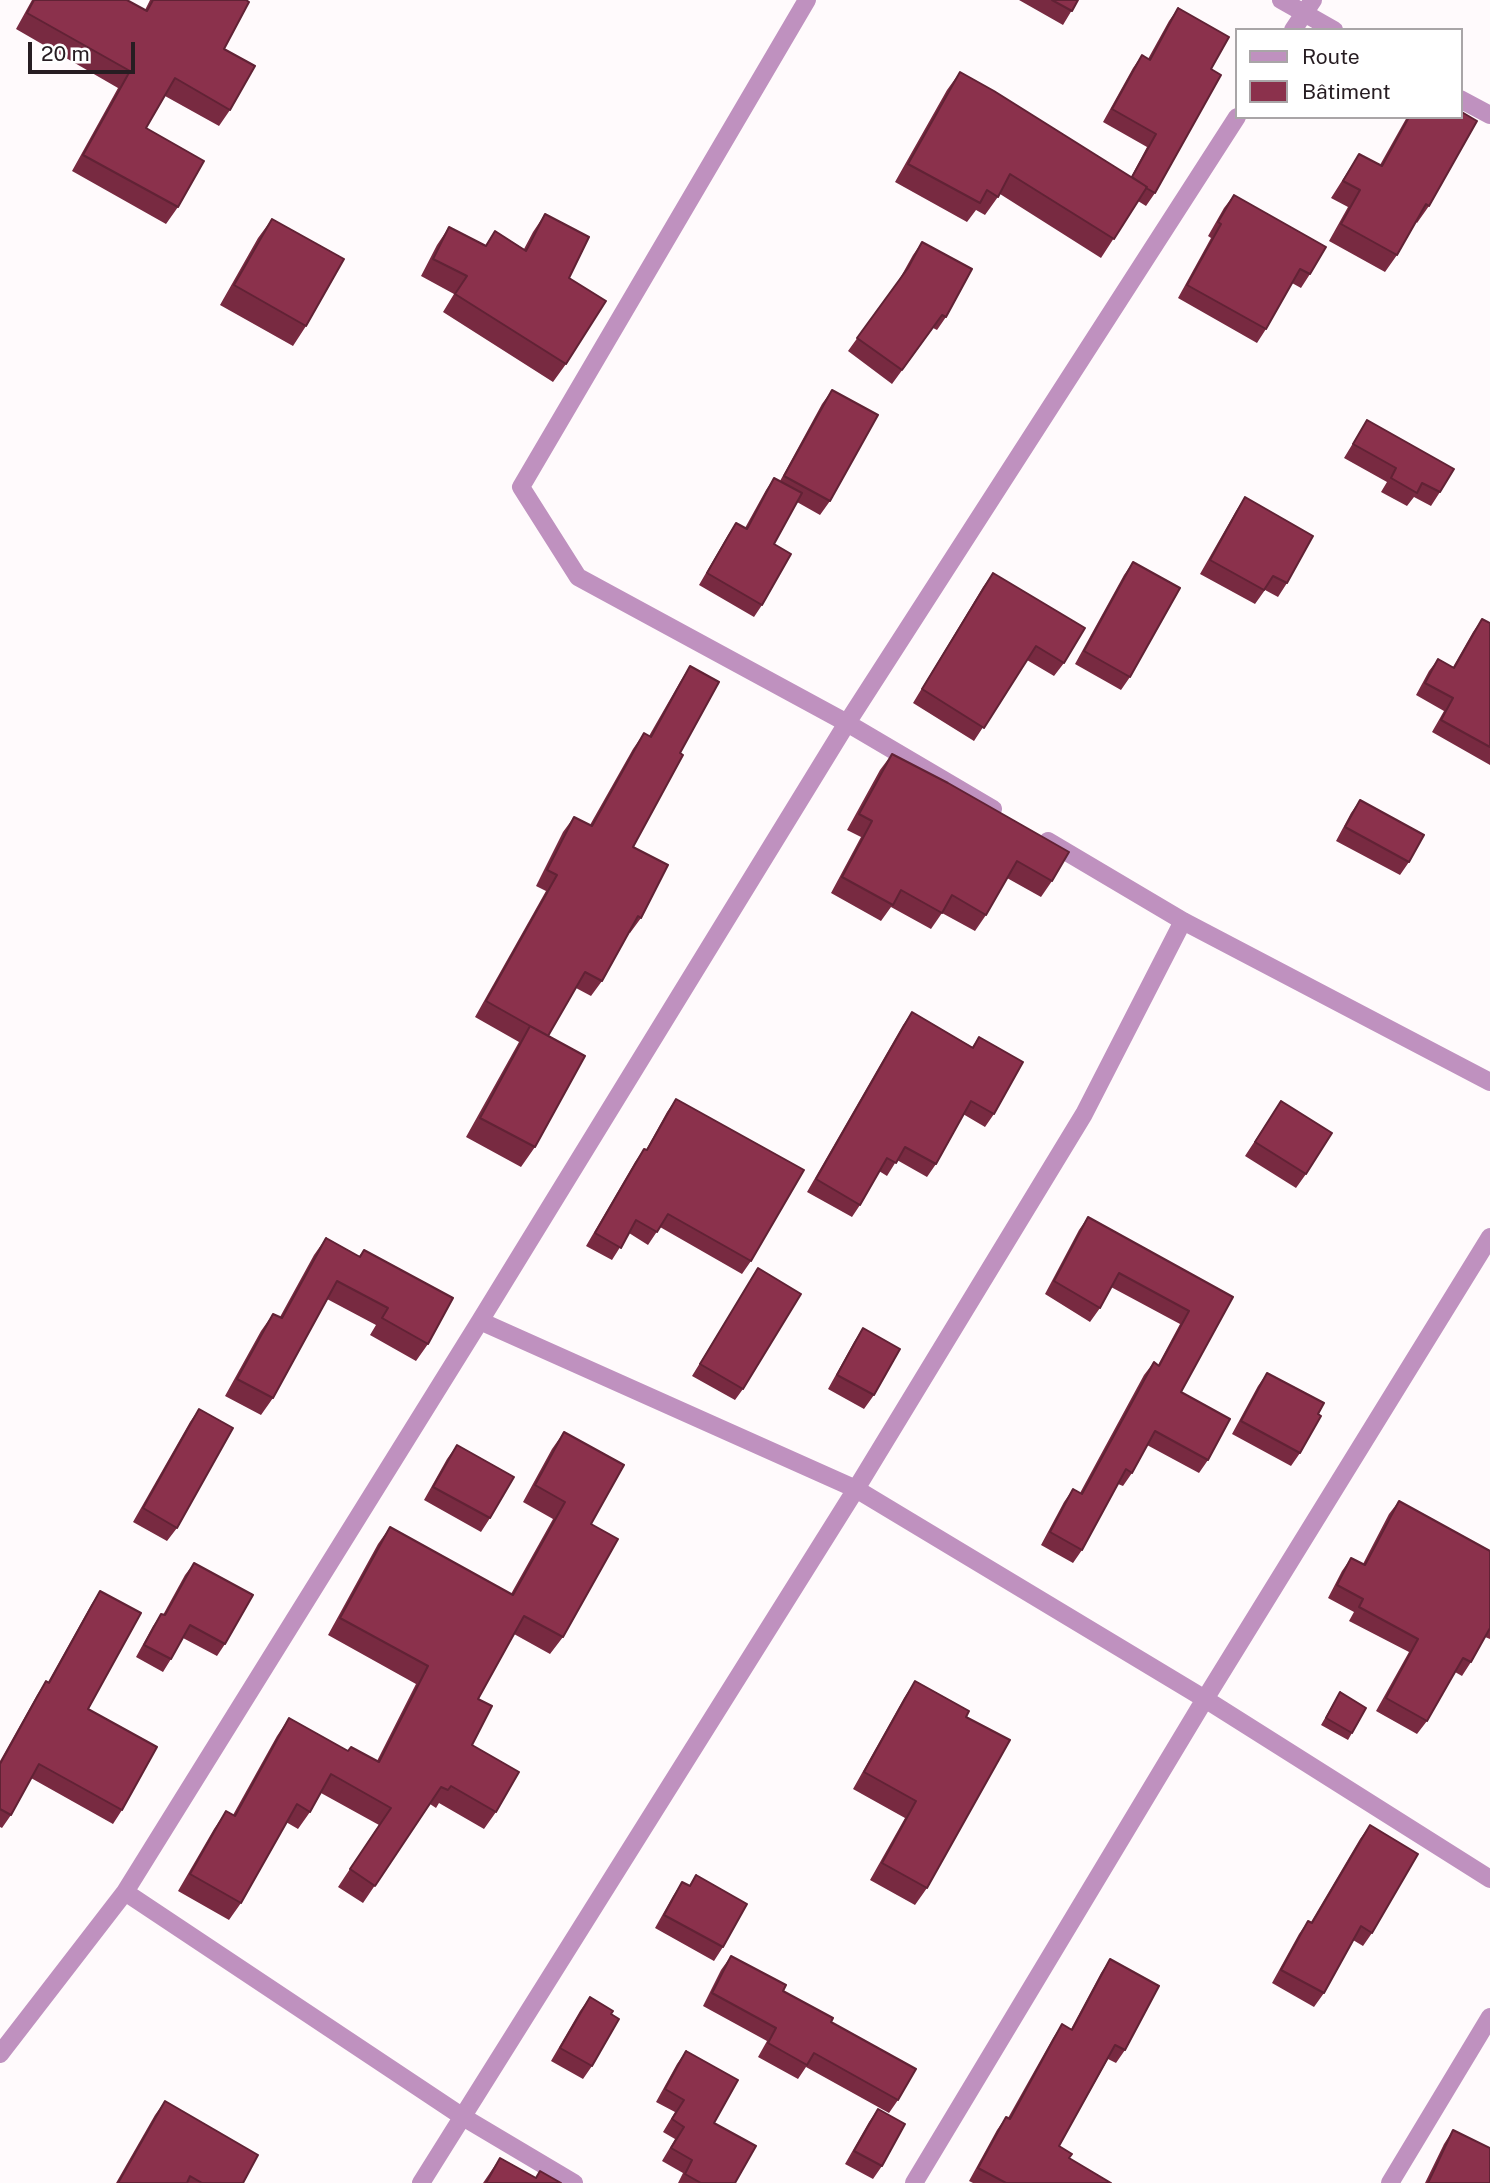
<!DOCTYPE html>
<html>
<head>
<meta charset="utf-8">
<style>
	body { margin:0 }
	#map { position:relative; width:1490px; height:2183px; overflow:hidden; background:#fffafc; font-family:"Public Sans",sans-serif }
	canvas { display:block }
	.legend { position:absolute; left:1235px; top:28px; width:228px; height:91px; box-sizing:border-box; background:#fff; border:2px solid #a9a5a7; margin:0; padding:9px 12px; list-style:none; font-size:21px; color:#271d22 }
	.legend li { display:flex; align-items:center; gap:14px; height:35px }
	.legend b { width:35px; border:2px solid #a9a5a7 }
	.scale { position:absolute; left:28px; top:42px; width:107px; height:32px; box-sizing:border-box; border:4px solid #271d22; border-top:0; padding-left:9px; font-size:21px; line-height:24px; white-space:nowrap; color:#271d22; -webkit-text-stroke:5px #fff; paint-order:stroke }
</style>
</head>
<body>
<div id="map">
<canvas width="1490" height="2183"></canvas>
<ul class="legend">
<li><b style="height:9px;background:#bf91bf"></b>Route</li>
<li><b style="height:19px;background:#8b314c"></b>Bâtiment</li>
</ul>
<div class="scale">20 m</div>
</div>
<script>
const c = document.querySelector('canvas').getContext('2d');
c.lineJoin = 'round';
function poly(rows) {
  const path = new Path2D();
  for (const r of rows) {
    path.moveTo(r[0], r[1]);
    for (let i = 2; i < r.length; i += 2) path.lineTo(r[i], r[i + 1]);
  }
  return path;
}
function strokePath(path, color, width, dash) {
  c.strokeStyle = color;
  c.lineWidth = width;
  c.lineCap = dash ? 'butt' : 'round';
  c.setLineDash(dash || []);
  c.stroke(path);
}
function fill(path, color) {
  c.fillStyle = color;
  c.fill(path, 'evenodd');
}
const street = poly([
	[807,0,521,487,578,577,847,723,993,809],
	[1281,0,1334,30],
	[1293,30,1313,0],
	[1460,99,1490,115],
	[1048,841,1183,921,1490,1082],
	[480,1321,856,1489,1205,1699,1490,1879],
	[125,1892,463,2117,574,2183],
	[0,2054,125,1892,480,1321,847,723,1237,117],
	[421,2183,856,1489,1084,1114,1183,921],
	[914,2183,1205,1699,1490,1237],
	[1390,2183,1490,2017]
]);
const wall = poly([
	[32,0,127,0,145,10,150,0,246,0,224,49,230,110,219,126,165,96,146,128,178,207,166,224,72,171,118,88,16,29],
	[1019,0,1078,0,1063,25],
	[1178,8,1211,69,1155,193,1146,206,1138,201,1101,258,1000,194,985,215,976,210,967,222,895,182,947,90,960,72,1131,177,1147,147,1103,122,1133,68,1142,55,1148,59,1169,21],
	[1407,117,1460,117,1429,206,1417,223,1416,222,1397,255,1385,272,1329,241,1348,207,1331,198,1359,154,1380,165],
	[1234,195,1310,274,1301,288,1292,283,1266,329,1257,343,1178,298,1211,238,1208,236,1224,208],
	[545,214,569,278,566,364,553,382,443,312,454,294,421,276,437,245,449,227,485,246,495,231,524,249,533,232],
	[272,219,306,326,293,346,220,305,258,238],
	[922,242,946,317,937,330,933,328,892,384,848,351,899,280,913,255],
	[832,390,830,501,820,515,797,502,774,544,762,605,754,617,699,585,728,535,736,523,745,528,766,490,774,478,780,481,822,404],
	[1367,420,1440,492,1431,506,1414,497,1407,506,1381,492,1387,482,1344,458],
	[1245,497,1287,583,1278,597,1265,590,1255,604,1200,574,1236,511],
	[1133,562,1130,677,1121,690,1075,664,1124,575],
	[993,573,1064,663,1054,676,1027,660,974,741,913,703,983,587],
	[1482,619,1490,623,1490,765,1432,732,1444,711,1416,695,1429,671,1438,659,1453,667,1473,632],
	[690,666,680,753,633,847,641,918,630,933,629,932,602,981,591,996,576,988,548,1036,535,1147,521,1167,466,1137,519,1042,475,1017,546,891,536,886,563,832,574,817,590,825,633,749,644,733,649,736,680,682],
	[892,754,1052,881,1041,897,1007,878,986,915,975,931,942,913,931,929,891,907,881,921,831,893,861,837,847,830,880,770],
	[1360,800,1409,862,1400,875,1336,841,1351,813],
	[912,1012,972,1047,979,1037,994,1114,985,1127,963,1114,936,1164,927,1177,897,1160,887,1176,879,1171,860,1205,852,1217,807,1192,903,1025],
	[676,1099,751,1261,742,1274,660,1227,648,1245,629,1233,612,1260,586,1246,635,1162,644,1149,646,1150,667,1112],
	[1281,1101,1306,1174,1296,1188,1245,1156],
	[1088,1217,1233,1297,1181,1392,1208,1460,1199,1473,1147,1445,1132,1473,1123,1486,1118,1484,1082,1550,1073,1563,1041,1545,1064,1502,1073,1489,1080,1493,1144,1375,1154,1362,1158,1365,1180,1324,1111,1287,1100,1308,1090,1322,1045,1294,1079,1230],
	[326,1238,359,1256,364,1250,428,1344,416,1361,370,1335,376,1325,327,1299,273,1398,261,1415,225,1396,261,1331,273,1314,280,1317,314,1255],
	[758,1268,743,1389,735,1400,692,1376],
	[863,1328,874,1395,864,1409,828,1389,854,1342],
	[1267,1373,1318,1414,1300,1453,1291,1466,1232,1434,1258,1386],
	[199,1409,177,1528,167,1541,133,1522,190,1422],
	[564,1432,591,1524,563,1637,550,1654,514,1634,478,1699,472,1745,496,1812,484,1829,439,1803,436,1808,430,1804,363,1903,338,1887,379,1825,321,1793,310,1812,298,1829,286,1822,241,1903,229,1920,178,1891,214,1829,226,1811,233,1815,277,1736,289,1718,348,1751,377,1761,416,1684,328,1635,378,1544,390,1527,511,1594,553,1519,523,1502,552,1449],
	[457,1445,490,1518,481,1532,424,1500,447,1459],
	[1399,1501,1490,1551,1490,1639,1485,1637,1471,1662,1462,1676,1455,1672,1427,1721,1417,1734,1376,1711,1409,1652,1349,1621,1354,1612,1328,1598,1342,1571,1351,1558,1363,1564,1389,1514],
	[194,1563,225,1644,217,1656,183,1638,171,1659,163,1672,136,1657,153,1626,161,1614,163,1615,185,1575],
	[100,1591,88,1709,122,1810,113,1824,31,1778,11,1815,2,1828,0,1827,0,1761,37,1695,46,1681,48,1682,91,1605],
	[915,1681,966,1717,927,1888,915,1905,870,1880,905,1818,853,1789,904,1698],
	[1340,1692,1352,1733,1348,1740,1321,1725],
	[1370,1825,1372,1933,1363,1946,1353,1940,1324,1993,1314,2007,1272,1983,1299,1934,1308,1921,1311,1922,1360,1839],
	[696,1875,723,1947,714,1961,655,1928,673,1896,682,1882,689,1886],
	[731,1956,831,2022,898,2100,889,2113,806,2067,798,2079,758,2057,767,2041,703,2006,721,1970],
	[1110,1959,1125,2050,1116,2063,1108,2059,1059,2146,1069,2158,1111,2183,973,2183,969,2181,997,2130,1006,2117,1008,2118,1053,2038,1062,2024,1071,2029,1101,1973],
	[590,1997,611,2014,592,2066,583,2079,551,2061,580,2011],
	[686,2051,714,2123,735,2183,678,2183,683,2173,662,2161,675,2139,663,2132,675,2112,656,2102,677,2064],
	[165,2101,243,2183,116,2183,155,2115],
	[878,2109,882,2166,873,2179,845,2164,869,2122],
	[1453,2130,1490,2183,1425,2183,1444,2144],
	[500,2158,535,2178,540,2171,561,2183,483,2183]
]);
const building = poly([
	[34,0,127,0,147,11,153,0,246,0,249,2,224,49,255,66,230,110,175,78,146,128,204,161,178,207,83,155,130,71,27,13,34,0],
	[1052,0,1078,0,1072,11,1052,0],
	[1178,8,1229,37,1211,69,1221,75,1155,193,1146,188,1147,187,1132,177,1156,134,1112,109,1142,55,1150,60,1178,8],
	[960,72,994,91,1147,187,1114,239,1010,174,998,197,987,190,980,203,908,164,960,72],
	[1460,111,1477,121,1429,206,1426,204,1397,255,1341,224,1360,190,1343,181,1359,154,1382,166,1409,117,1460,117,1460,111],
	[1234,195,1326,247,1310,274,1300,269,1266,329,1187,285,1221,224,1218,222,1234,195],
	[545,214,589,237,569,278,606,301,566,364,455,294,467,276,433,259,449,227,486,246,495,231,526,251,545,214],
	[272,219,344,259,306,326,234,285,272,219],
	[922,242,972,269,946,317,942,315,902,370,857,338,908,268,922,242],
	[832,390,878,415,830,501,784,476,832,390],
	[1367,420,1454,469,1440,492,1422,483,1417,493,1391,478,1396,468,1353,444,1367,420],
	[774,478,802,493,774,544,791,554,762,605,707,573,736,523,747,529,774,478],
	[1245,497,1313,536,1287,583,1273,576,1264,590,1210,560,1245,497],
	[1133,562,1180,588,1130,677,1084,651,1133,562],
	[993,573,1085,628,1064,663,1036,646,984,728,922,689,993,573],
	[1482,619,1490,623,1490,747,1441,720,1453,698,1425,683,1438,659,1454,668,1482,619],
	[690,666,719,682,680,753,683,755,633,847,668,865,641,918,638,916,602,981,585,972,548,1036,486,1001,557,875,547,870,574,817,592,826,644,733,651,737,690,666],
	[892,754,948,783,1069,852,1052,881,1017,861,986,915,952,895,942,913,901,890,893,905,842,877,872,821,859,814,892,754],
	[1360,800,1424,835,1409,862,1345,827,1360,800],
	[912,1012,973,1048,979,1037,1023,1062,994,1114,971,1101,936,1164,905,1147,896,1163,887,1158,860,1205,816,1179,912,1012],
	[530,1026,585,1056,535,1147,480,1118,530,1026],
	[676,1099,804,1170,751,1261,668,1214,657,1232,636,1220,621,1248,595,1233,644,1149,647,1150,676,1099],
	[1281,1101,1332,1133,1306,1174,1255,1142,1281,1101],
	[1088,1217,1233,1297,1181,1392,1230,1419,1208,1460,1155,1431,1132,1473,1126,1469,1082,1550,1050,1532,1073,1489,1082,1494,1154,1362,1159,1366,1189,1311,1119,1273,1100,1308,1054,1281,1088,1217],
	[326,1238,360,1257,364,1250,453,1298,428,1344,382,1318,388,1308,337,1281,273,1398,237,1379,273,1314,282,1318,326,1238],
	[758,1268,801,1294,743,1389,700,1364,758,1268],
	[863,1328,900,1349,874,1395,837,1375,863,1328],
	[1267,1373,1324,1403,1318,1414,1321,1416,1300,1453,1241,1421,1267,1373],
	[199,1409,233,1428,177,1528,143,1508,199,1409],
	[564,1432,624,1465,591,1524,618,1539,563,1637,524,1616,478,1699,492,1706,472,1745,519,1772,496,1812,451,1786,448,1790,441,1787,375,1886,350,1869,391,1808,331,1774,310,1812,297,1804,241,1903,190,1874,226,1811,235,1816,289,1718,348,1751,351,1747,379,1762,428,1666,340,1618,390,1527,513,1595,565,1502,535,1485,564,1432],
	[457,1445,514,1477,490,1518,433,1487,457,1445],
	[1399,1501,1490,1551,1490,1628,1471,1662,1463,1658,1427,1721,1386,1698,1418,1639,1359,1607,1363,1599,1337,1585,1351,1558,1365,1565,1399,1501],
	[194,1563,253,1595,225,1644,190,1625,171,1659,144,1645,161,1614,165,1615,194,1563],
	[100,1591,141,1613,88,1709,157,1747,122,1810,39,1764,11,1815,0,1809,0,1764,46,1681,49,1683,100,1591],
	[915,1681,969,1711,966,1717,1010,1740,927,1888,882,1863,916,1801,864,1772,915,1681],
	[1340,1692,1366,1708,1352,1733,1326,1718,1340,1692],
	[1370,1825,1418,1854,1372,1933,1361,1926,1324,1993,1281,1970,1308,1921,1312,1923,1370,1825],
	[696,1875,747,1904,723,1947,664,1915,682,1882,690,1886,696,1875],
	[731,1956,786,1985,783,1991,833,2018,831,2022,916,2069,898,2100,814,2053,807,2065,768,2043,776,2028,712,1993,731,1956],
	[1110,1959,1159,1986,1125,2050,1115,2045,1059,2146,1072,2154,1069,2158,1111,2183,1006,2183,978,2168,1006,2117,1010,2119,1062,2024,1072,2030,1110,1959],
	[590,1997,613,2011,611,2014,619,2019,592,2066,560,2048,590,1997],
	[686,2051,738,2080,714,2123,756,2146,735,2183,701,2183,685,2174,692,2160,671,2148,684,2127,672,2119,684,2100,665,2089,686,2051],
	[165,2101,258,2155,243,2183,202,2183,190,2176,187,2183,118,2183,165,2101],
	[878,2109,905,2124,882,2166,854,2151,878,2109],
	[1453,2130,1490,2148,1490,2183,1428,2183,1453,2130],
	[500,2158,536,2178,540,2171,561,2183,486,2183,500,2158]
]);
strokePath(street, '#bf91bf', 18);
fill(wall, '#782a41');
fill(building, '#8b314c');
strokePath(building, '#612235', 2);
</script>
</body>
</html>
